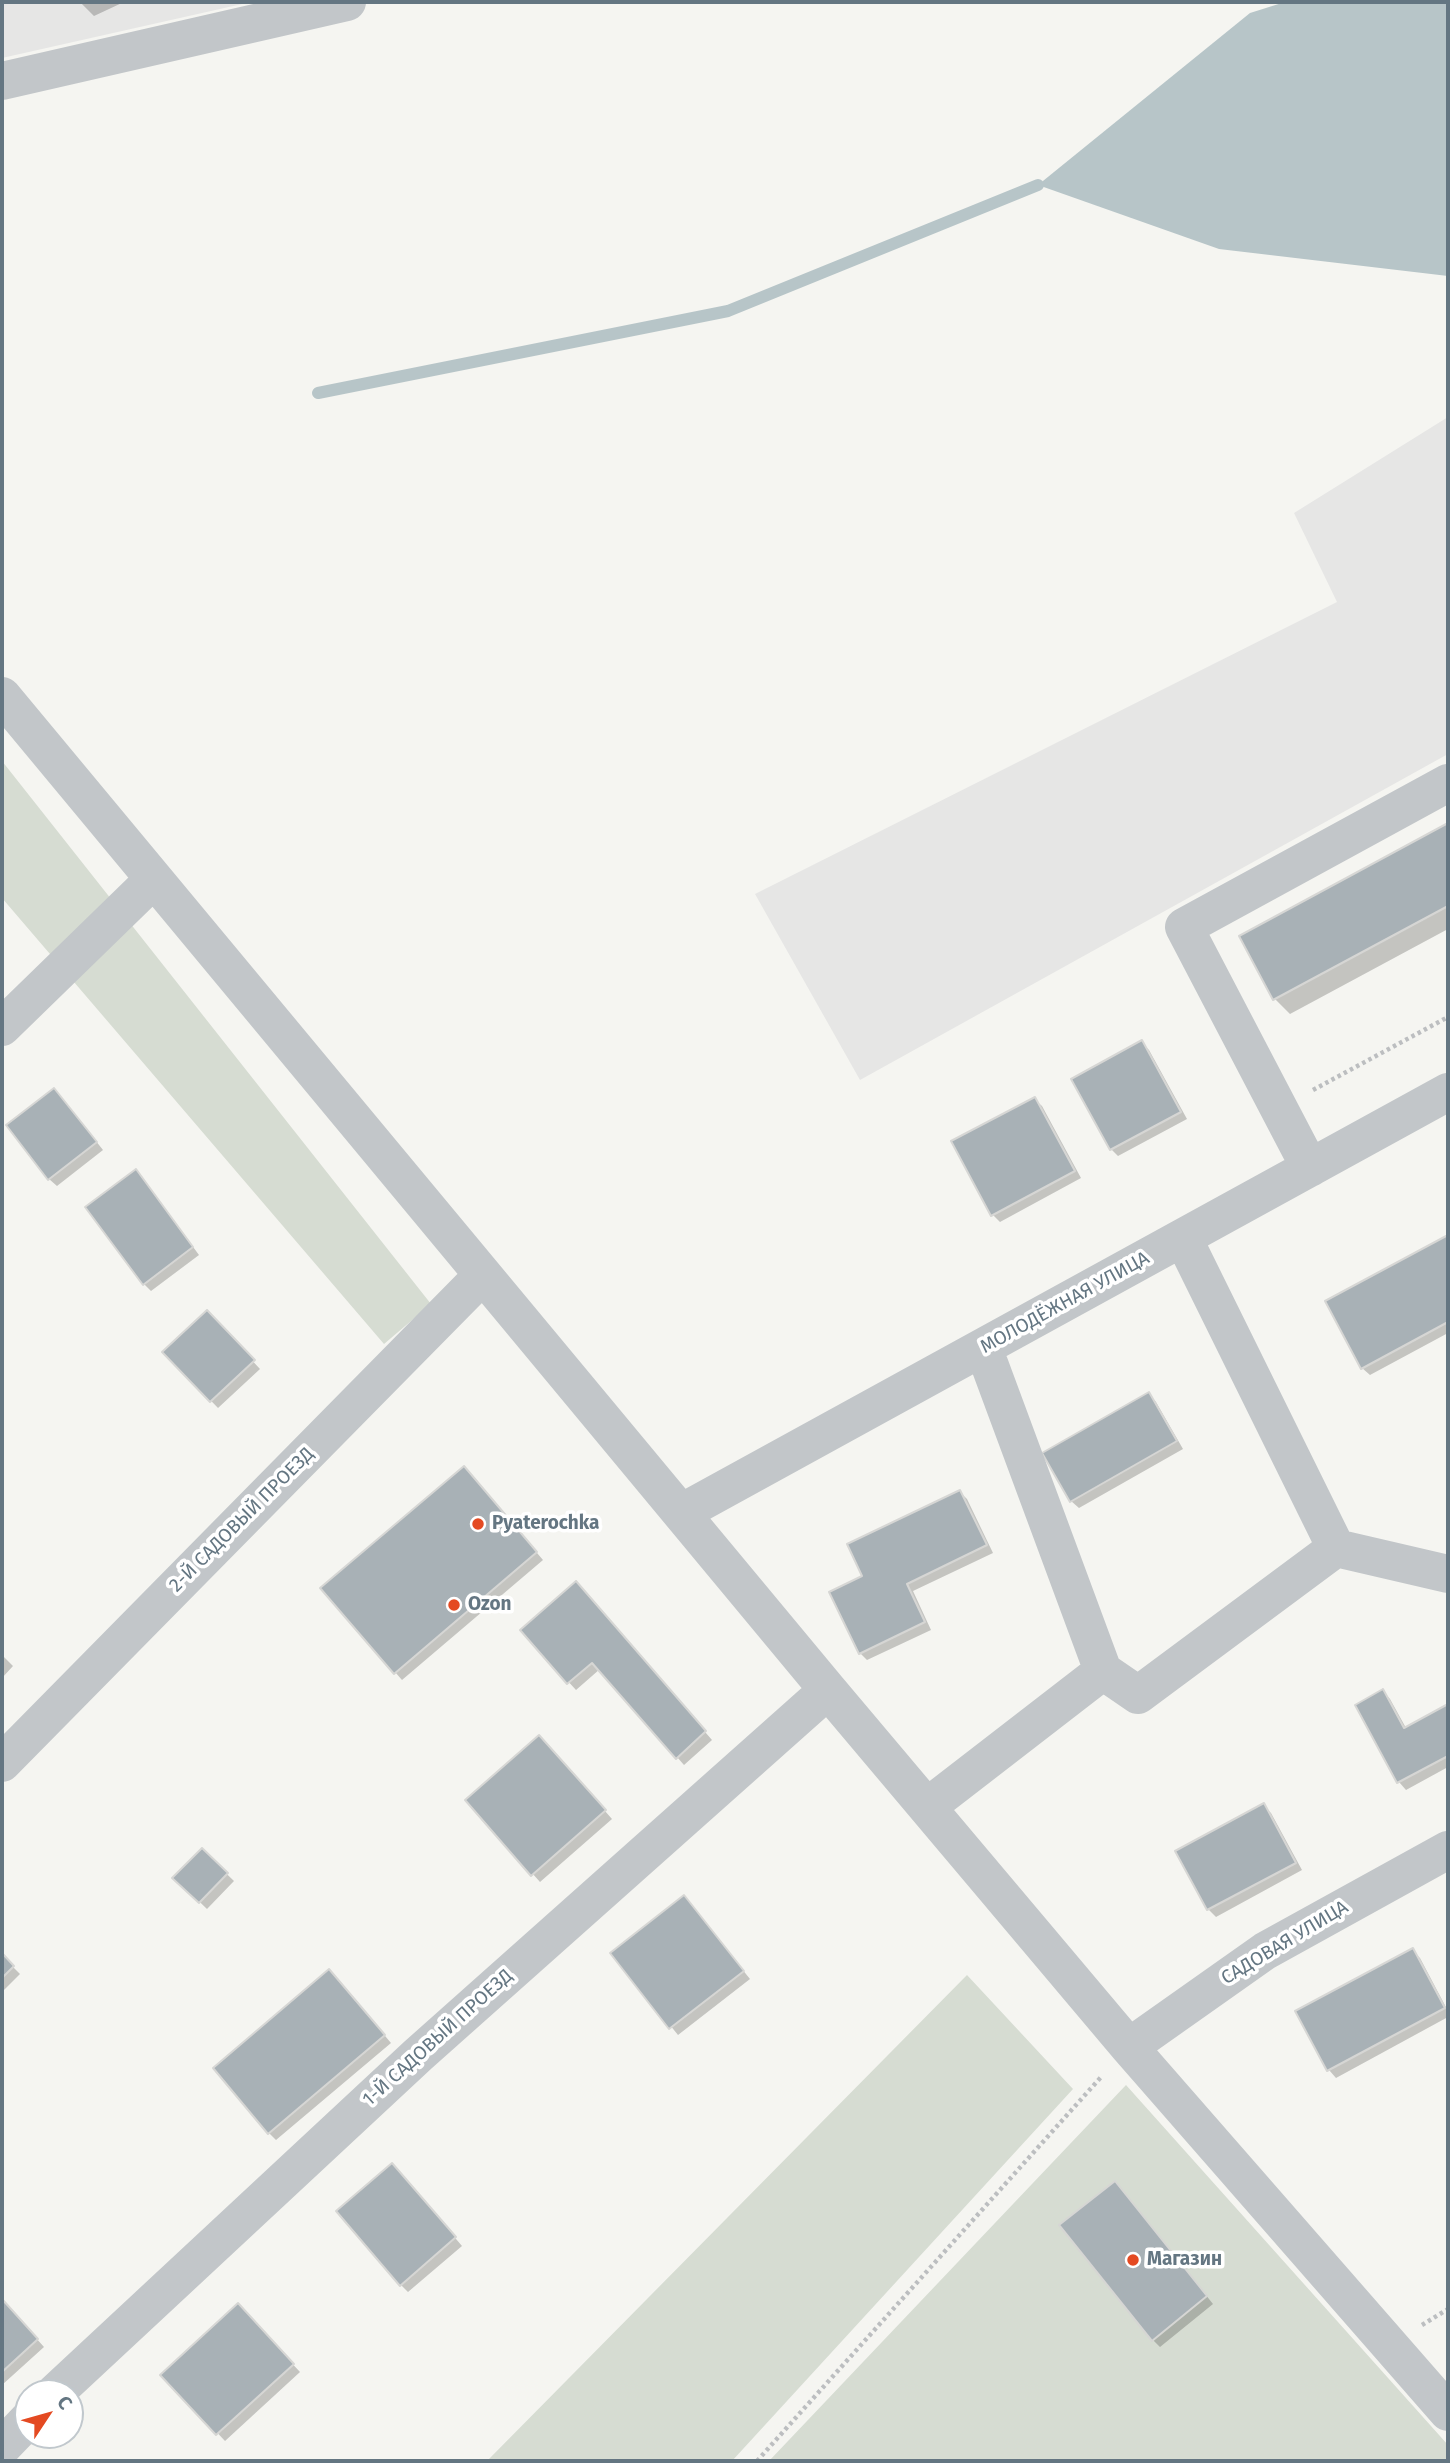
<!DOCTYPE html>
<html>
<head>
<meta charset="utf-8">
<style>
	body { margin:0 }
	#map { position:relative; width:1450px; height:2463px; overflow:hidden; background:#f5f5f1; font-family:"Fira Sans",sans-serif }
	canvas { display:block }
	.frame { position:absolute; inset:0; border:4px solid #647682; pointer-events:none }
	.north { position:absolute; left:14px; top:2379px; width:70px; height:70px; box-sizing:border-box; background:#fff; border:2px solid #c1c8cd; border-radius:50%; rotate:54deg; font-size:19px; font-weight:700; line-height:28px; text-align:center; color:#647682 }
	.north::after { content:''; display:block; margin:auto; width:24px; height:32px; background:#e44a22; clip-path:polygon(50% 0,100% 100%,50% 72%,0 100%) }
</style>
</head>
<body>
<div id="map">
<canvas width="1450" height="2463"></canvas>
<div class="frame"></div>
<div class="north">С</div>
</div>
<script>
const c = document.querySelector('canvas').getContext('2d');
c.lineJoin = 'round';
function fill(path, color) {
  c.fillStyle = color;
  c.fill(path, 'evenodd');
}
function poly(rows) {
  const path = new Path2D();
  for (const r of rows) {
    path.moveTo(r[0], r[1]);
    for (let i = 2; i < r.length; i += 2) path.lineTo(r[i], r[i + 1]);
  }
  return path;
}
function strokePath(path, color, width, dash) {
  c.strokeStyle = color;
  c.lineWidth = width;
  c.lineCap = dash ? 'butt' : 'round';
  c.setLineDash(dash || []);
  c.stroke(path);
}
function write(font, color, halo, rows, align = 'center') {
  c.font = font + ' "Fira Sans",sans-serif';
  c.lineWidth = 7;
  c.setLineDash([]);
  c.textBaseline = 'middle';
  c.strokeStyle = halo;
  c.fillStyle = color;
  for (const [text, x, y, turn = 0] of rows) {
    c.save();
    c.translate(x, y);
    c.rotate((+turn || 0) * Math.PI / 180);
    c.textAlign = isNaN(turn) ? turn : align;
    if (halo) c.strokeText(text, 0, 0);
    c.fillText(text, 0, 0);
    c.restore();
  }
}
const built = poly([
	[2,2,251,2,2,58],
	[1448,417,1448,754,860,1080,755,894,1337,602,1294,513]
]);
const green = poly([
	[2,761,431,1304,384,1344,2,898],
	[967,1975,1073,2089,732,2461,487,2461],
	[1126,2085,1448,2445,1448,2461,769,2461]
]);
const water = poly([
	[1285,2,1448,2,1448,276,1219,249,1038,185,1250,13]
]);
const shadow = poly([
	[80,2,124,2,94,16],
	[1448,825,1448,929,1290,1014,1275,999,1241,936],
	[1142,1043,1149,1050,1187,1119,1118,1156,1111,1149],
	[61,1097,103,1150,57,1186,49,1179],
	[1034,1099,1042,1106,1081,1178,1000,1222,993,1215],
	[143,1179,199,1255,151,1291,144,1284],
	[1448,1237,1448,1333,1370,1375,1362,1368,1327,1302],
	[207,1312,260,1369,218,1408,164,1352],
	[1149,1394,1156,1402,1183,1449,1079,1508,1071,1501],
	[471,1475,543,1560,402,1680,395,1672],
	[960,1492,967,1499,993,1553,913,1591,931,1630,867,1660,860,1653,865,1577],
	[583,1591,712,1740,684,1765,600,1669,576,1690,522,1631],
	[2,1655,13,1666,2,1678],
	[1383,1691,1390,1699,1406,1728,1448,1706,1448,1767,1406,1790,1399,1782,1358,1705],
	[546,1744,612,1819,540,1882,467,1800],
	[1264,1806,1271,1813,1302,1870,1216,1917,1208,1909,1178,1852],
	[202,1850,234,1881,207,1909,175,1878],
	[684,1897,750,1979,678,2035,612,1953],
	[1413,1951,1420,1958,1448,2011,1448,2017,1336,2078,1329,2070,1297,2012],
	[2,1956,20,1974,2,1992],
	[337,1979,391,2043,276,2140,269,2133],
	[399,2172,462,2246,408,2292,401,2285],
	[1122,2190,1213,2304,1160,2347,1153,2340],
	[2,2300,44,2347,2,2385],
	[245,2313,300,2372,225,2441,163,2375]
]);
const stream = poly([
	[318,393,728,311,1038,185]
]);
const building = poly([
	[1448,823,1448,906,1273,1000,1239,936,1448,823],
	[1142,1040,1181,1112,1110,1150,1071,1079,1142,1040],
	[54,1088,97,1142,48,1180,6,1125,54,1088],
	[1035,1097,1075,1171,991,1216,951,1141,1035,1097],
	[136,1169,193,1247,143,1285,85,1207,136,1169],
	[1448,1235,1448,1322,1361,1369,1325,1301,1448,1235],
	[207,1310,255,1360,210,1402,162,1352,207,1310],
	[1149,1392,1177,1441,1070,1502,1042,1453,1149,1392],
	[464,1466,537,1552,394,1674,320,1588,464,1466],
	[960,1490,987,1545,907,1584,925,1622,859,1654,829,1592,862,1576,847,1544,960,1490],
	[576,1581,706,1731,676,1759,592,1663,567,1684,520,1630,576,1581],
	[1383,1689,1404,1728,1448,1704,1448,1756,1397,1783,1355,1705,1383,1689],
	[539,1735,606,1810,531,1876,465,1800,539,1735],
	[1264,1803,1296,1863,1207,1910,1175,1851,1264,1803],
	[202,1848,228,1873,199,1903,172,1878,202,1848],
	[684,1895,744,1971,669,2029,610,1953,684,1895],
	[1413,1948,1445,2008,1327,2071,1295,2011,1413,1948],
	[2,1953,14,1966,2,1978,2,1953],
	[329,1969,385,2035,268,2134,213,2068,329,1969],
	[392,2163,456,2237,400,2286,336,2211,392,2163],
	[1115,2181,1207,2296,1152,2341,1059,2225,1115,2181],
	[2,2299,38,2339,2,2372,2,2299],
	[238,2303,294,2364,216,2435,160,2375,238,2303]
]);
const path = poly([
	[1313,1090,1448,1017],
	[1422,2325,1448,2309],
	[757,2461,1102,2076]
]);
const minor = poly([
	[2,81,347,2],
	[2,696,828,1690,1129,2047,1448,2412],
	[2,1027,154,879],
	[1310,1168,1184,927,1448,783],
	[1183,1238,1336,1548,1448,1574],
	[983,1347,1103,1671,1138,1695,1336,1548],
	[681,1513,1448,1092],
	[2,1763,482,1276],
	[927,1807,1103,1671],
	[1129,2047,1265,1951,1448,1850],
	[55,2393,418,2055,828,1690],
	[2,2447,28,2420]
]);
const markers = [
	[478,1524,7,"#e44a22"],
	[454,1605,7,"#e44a22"],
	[1133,2260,7,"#e44a22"]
];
const streetNames = [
	["МОЛОДЁЖНАЯ УЛИЦА",1065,1303,-29],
	["2-Й САДОВЫЙ ПРОЕЗД",242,1520,-45],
	["САДОВАЯ УЛИЦА",1285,1943,-31],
	["1-Й САДОВЫЙ ПРОЕЗД",438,2038,-42]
];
const poiNames = [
	["Pyaterochka",492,1524],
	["Ozon",468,1605],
	["Магазин",1147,2260]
];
fill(built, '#e6e6e5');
fill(green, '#d6dcd2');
fill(water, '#b7c5c8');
fill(shadow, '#0003');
strokePath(stream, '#b7c5c8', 12);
fill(building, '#a8b1b6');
strokePath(building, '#d6d6d4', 2);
strokePath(path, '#bcbec0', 4.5, [3.5, 3.5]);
strokePath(minor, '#c2c6c9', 38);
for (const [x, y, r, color] of markers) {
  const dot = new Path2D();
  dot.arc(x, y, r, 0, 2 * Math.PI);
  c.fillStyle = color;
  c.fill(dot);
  strokePath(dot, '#fff', 2.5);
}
write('19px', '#647682', '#fff', streetNames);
write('bold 19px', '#647682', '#fff', poiNames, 'left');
</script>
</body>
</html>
